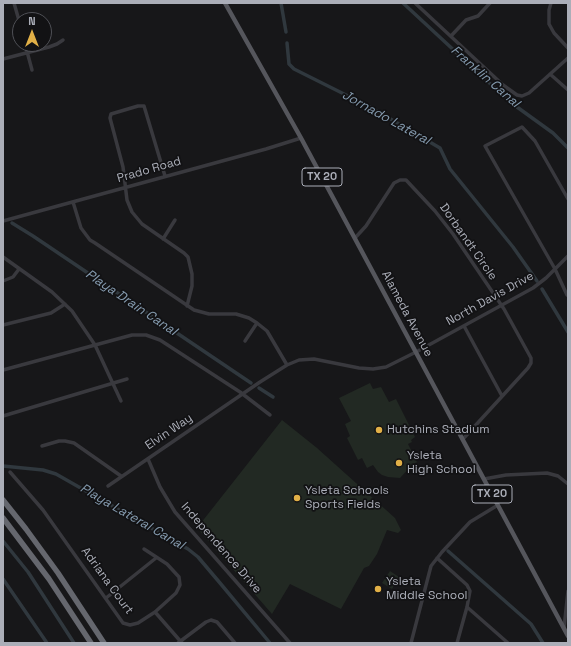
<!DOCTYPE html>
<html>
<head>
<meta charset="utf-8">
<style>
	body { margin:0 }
	#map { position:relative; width:571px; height:646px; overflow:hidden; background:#171719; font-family:"Space Grotesk",sans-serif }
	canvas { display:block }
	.frame { position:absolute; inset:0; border:4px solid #abaeb8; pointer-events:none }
	.north { position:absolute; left:12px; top:12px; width:40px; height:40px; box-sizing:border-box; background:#121214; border:1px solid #4f5056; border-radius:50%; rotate:0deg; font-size:11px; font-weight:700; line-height:16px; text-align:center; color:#abaeb8 }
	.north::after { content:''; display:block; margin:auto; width:14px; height:18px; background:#e1b047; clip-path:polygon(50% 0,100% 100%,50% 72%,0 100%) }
</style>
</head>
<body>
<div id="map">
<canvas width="571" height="646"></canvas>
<div class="frame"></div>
<div class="north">N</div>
</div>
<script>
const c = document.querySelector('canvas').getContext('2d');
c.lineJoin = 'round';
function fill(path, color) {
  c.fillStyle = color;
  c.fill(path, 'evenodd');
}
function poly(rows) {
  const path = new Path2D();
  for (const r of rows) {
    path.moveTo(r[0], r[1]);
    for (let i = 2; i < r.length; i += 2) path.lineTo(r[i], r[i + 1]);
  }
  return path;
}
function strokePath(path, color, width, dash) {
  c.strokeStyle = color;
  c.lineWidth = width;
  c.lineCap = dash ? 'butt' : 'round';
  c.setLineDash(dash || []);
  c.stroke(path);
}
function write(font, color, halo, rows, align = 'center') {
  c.font = font + ' "Space Grotesk",sans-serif';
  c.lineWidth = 3.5;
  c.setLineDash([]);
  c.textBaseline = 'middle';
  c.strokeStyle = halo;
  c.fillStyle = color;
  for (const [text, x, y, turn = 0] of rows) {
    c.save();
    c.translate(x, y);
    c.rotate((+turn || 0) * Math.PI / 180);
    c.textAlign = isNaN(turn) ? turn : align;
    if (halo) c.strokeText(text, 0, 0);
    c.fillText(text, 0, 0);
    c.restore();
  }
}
const green = poly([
	[370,383,373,389,381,387,389,402,396,399,415,437,411,440,412,442,408,444,417,462,412,465,400,478,388,477,382,475,378,472,373,465,367,468,362,458,358,460,347,438,350,436,345,424,351,421,339,398],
	[282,420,317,448,395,518,401,530,398,533,387,530,377,554,369,566,364,568,341,609,290,584,272,614,197,528],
	[390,571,399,577,392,589,382,583]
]);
const canal = poly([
	[281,3,286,32],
	[403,3,486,80,517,107,553,133,568,148],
	[287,43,289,64,294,69,370,107,440,148,450,169,513,247,537,281],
	[12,223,33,236,251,383],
	[542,289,568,332],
	[259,388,273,397],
	[3,466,43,470,56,474,188,549,198,557,220,583,270,643],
	[3,541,28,572,74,643],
	[448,551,531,624,543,643],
	[3,579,47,643]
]);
const minor = poly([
	[14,3,20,24],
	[415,3,503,85,517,95,522,96,529,93,568,58],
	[551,3,549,10,549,24,554,33,568,48],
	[451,36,466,20,478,16,490,3],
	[25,44,32,70],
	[3,59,49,47,57,44,63,40],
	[550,74,568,90],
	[165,176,144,106,138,106,111,114,110,118,123,167,127,200,132,212,142,224,184,253,188,257,192,274,192,286,187,306],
	[73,202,81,228,90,240,95,243,194,310,209,314,236,314,249,318,257,323,267,331,287,365],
	[3,221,266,149,301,138],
	[355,238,366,226,394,183,400,180,406,180,435,211,453,234,504,309,531,358,531,363,528,368,463,439],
	[163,239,175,220],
	[3,257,52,292,72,311,95,345,121,401],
	[3,281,13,277,19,269],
	[567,295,555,269,485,146,522,127,535,141,568,199],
	[3,325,51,313,65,304],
	[464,326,502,396],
	[245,341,257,323],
	[3,370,132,335,146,335,160,340,240,392,270,415],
	[3,416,127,379],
	[42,446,59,441,65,441,74,443,121,476],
	[148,459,160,487,175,512,290,643],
	[10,472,43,510,123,623,130,625,138,623,155,612,176,593,180,585,179,577,167,564,144,549],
	[484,479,506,475,547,473,558,476,568,484],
	[108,486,260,382,287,365,299,360,314,359,359,368,373,369,386,367,416,352,533,288,546,278,568,256],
	[437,558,467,585,470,591,467,607,457,643],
	[106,598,156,558],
	[467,607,508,643],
	[155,612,182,643],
	[564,628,568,591],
	[178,643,206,622,211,620,217,622,235,643],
	[411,643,431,566,442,552,470,522,498,505]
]);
const major = poly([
	[225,3,301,138,568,636]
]);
const highway = poly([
	[3,500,26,529,58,573,104,643],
	[3,518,49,579,91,643]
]);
const markers = [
	[379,430,4,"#e1b047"],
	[399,463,4,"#e1b047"],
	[297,498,4,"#e1b047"],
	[378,589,4,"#e1b047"]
];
const shields = [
	[322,177,40],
	[492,494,40]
];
const shieldNames = [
	["TX 20",322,177],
	["TX 20",492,494]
];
const streetNames = [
	["Prado Road",149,170,-16],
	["Dorbandt Circle",468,242,55],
	["North Davis Drive",490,299,-29],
	["Alameda Avenue",407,314,62],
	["Elvin Way",169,432,-34],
	["Independence Drive",221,548,49],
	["Adriana Court",107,581,54]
];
const poiNames = [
	["Hutchins Stadium",387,430],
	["Ysleta",407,456],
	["High School",407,470],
	["Ysleta Schools",305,491],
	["Sports Fields",305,505],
	["Ysleta",386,582],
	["Middle School",386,596]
];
const waterNames = [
	["Franklin Canal",485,77,41],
	["Jornado Lateral",386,118,29],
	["Playa Drain Canal",131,303,34],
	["Playa Lateral Canal",132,517,30]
];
fill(green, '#222923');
strokePath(canal, '#30383e', 3.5);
strokePath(minor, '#39393e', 3.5);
strokePath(major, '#55565c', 4.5);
strokePath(highway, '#65676e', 5.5);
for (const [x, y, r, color] of markers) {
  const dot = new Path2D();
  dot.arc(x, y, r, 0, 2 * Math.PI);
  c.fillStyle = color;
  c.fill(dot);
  strokePath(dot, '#121214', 1.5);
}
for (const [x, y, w] of shields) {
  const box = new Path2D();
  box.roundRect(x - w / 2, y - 9, w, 18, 3);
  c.fillStyle = '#121214';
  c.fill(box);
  strokePath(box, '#abaeb8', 1);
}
write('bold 11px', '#abaeb8', null, shieldNames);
write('12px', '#abaeb8', '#121214', streetNames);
write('12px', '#abaeb8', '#121214', poiNames, 'left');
write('italic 13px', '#859baf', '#121214', waterNames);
</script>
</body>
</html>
